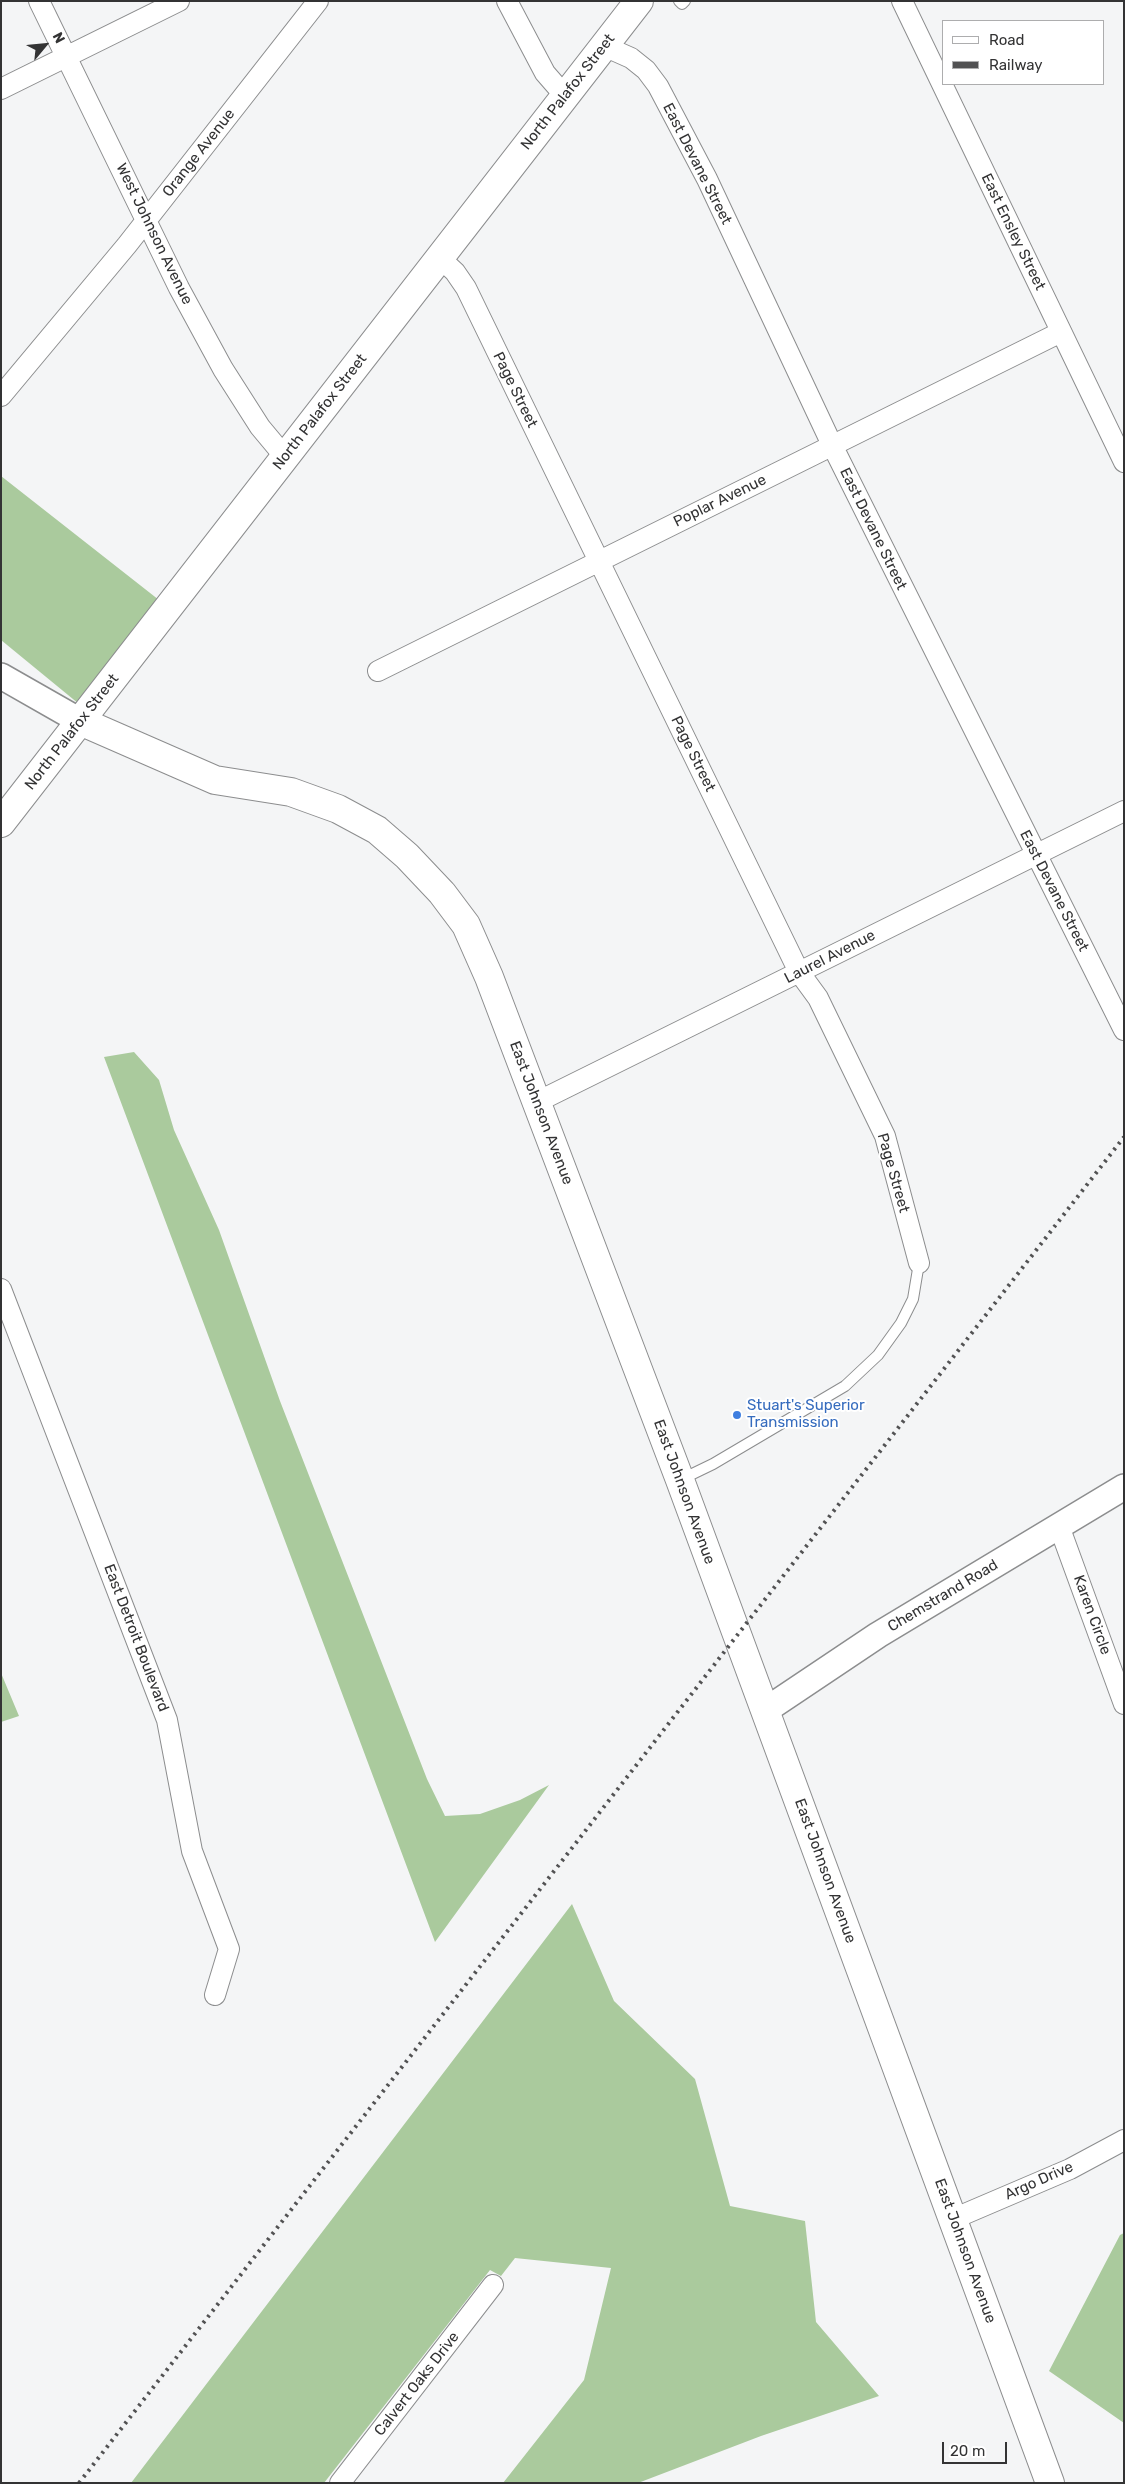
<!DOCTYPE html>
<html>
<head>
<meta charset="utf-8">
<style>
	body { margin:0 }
	#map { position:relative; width:1125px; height:2484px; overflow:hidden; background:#f4f5f6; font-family:Rubik,sans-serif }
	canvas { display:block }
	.frame { position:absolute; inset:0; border:2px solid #333334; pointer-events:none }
	.legend { position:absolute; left:942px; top:20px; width:162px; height:65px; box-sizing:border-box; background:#fff; border:1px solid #adadae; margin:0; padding:6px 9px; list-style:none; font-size:15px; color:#333334 }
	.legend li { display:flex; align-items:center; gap:10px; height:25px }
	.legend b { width:25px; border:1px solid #adadae }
	.north { position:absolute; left:20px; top:20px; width:50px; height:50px; -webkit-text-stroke:4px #fff; paint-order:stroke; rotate:62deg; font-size:14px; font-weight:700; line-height:20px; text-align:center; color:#333334 }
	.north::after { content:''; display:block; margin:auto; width:18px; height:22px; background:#333334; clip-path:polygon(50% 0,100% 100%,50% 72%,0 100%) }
	.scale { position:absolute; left:942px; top:2442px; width:65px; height:22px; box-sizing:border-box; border:2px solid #333334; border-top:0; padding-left:6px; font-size:15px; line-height:18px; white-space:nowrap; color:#333334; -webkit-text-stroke:4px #fff; paint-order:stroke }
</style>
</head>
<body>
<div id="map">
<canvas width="1125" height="2484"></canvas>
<div class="frame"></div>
<ul class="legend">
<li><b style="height:6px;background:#fff"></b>Road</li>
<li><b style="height:6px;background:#525253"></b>Railway</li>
</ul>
<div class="north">N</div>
<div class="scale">20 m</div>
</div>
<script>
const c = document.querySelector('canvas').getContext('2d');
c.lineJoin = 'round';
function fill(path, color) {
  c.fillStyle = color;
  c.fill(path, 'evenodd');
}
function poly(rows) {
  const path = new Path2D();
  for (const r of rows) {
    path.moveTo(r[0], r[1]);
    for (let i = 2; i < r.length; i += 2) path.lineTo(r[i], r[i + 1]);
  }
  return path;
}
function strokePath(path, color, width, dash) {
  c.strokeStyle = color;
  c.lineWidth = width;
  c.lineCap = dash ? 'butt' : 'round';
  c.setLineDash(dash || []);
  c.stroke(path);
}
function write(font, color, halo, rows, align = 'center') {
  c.font = font + ' Rubik,sans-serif';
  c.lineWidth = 4;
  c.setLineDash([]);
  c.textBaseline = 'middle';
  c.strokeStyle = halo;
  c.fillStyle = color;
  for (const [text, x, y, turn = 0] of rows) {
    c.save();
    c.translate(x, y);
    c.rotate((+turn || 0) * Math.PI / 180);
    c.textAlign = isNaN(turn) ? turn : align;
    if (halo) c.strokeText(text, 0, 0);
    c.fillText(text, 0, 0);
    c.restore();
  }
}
const forest = poly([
	[1,476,159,600,79,704,1,640],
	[134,1052,159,1080,174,1130,219,1230,280,1401,427,1779,445,1816,480,1814,520,1800,549,1785,435,1942,104,1057],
	[1,1673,19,1716,1,1722],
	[572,1904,614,2001,695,2079,730,2206,805,2221,816,2322,879,2396,761,2436,638,2483,503,2483,584,2380,611,2268,515,2258,501,2276,490,2270,324,2483,131,2483],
	[1124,2233,1124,2423,1049,2371,1120,2235]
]);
const service = poly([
	[679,1,682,4,685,1],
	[682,1479,713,1464,845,1386,878,1355,901,1323,913,1299,919,1263]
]);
const minor = poly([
	[39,1,179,288,223,369,260,427,285,457],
	[507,1,545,73,565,96],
	[902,1,1124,462],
	[604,46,631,58,646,70,658,86,707,179,833,447,1124,1030],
	[1,89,179,1],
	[440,258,455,272,466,288,799,972,818,998,885,1136,919,1263],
	[1,396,127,245,318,1],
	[378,671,1061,332],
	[537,1102,1124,811],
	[1,1289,167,1720,192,1851,229,1949,215,1995],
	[1059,1526,1124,1704],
	[953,2219,1070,2169,1124,2140],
	[340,2483,493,2285]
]);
const tertiary = poly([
	[1,676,80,721],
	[766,1710,878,1635,1124,1487]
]);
const secondary = poly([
	[80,721,215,780,291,792,338,809,377,830,407,856,442,893,466,925,489,977,680,1480,1050,2483],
	[1,823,639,1]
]);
const rail = poly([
	[79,2483,1124,1137]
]);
const markers = [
	[737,1415,5,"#3f7fe0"]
];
const streetNames = [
	["North Palafox Street",568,92,-52],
	["Orange Avenue",199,153,-52],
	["East Devane Street",697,164,63],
	["East Ensley Street",1013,232,64],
	["West Johnson Avenue",154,234,64],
	["Page Street",515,390,64],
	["North Palafox Street",320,412,-52],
	["Poplar Avenue",720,501,-26],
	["East Devane Street",873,529,64],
	["North Palafox Street",72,732,-52],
	["Page Street",693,754,64],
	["East Devane Street",1054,891,63],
	["Laurel Avenue",830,957,-27],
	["East Johnson Avenue",541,1113,69],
	["Page Street",893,1173,74],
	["East Johnson Avenue",684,1492,70],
	["Chemstrand Road",943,1596,-31],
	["Karen Circle",1092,1615,70],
	["East Detroit Boulevard",136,1638,69],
	["East Johnson Avenue",825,1871,70],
	["Argo Drive",1039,2181,-24],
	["East Johnson Avenue",965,2251,70],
	["Calvert Oaks Drive",417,2384,-52]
];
const shopNames = [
	["Stuart's Superior",747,1406],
	["Transmission",747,1423]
];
fill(forest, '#aaca9d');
strokePath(service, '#8c8d8e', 12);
strokePath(minor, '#8c8d8e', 22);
strokePath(tertiary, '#8c8d8e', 28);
strokePath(secondary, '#8c8d8e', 30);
strokePath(service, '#fff', 10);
strokePath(minor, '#fff', 20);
strokePath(tertiary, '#fff', 25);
strokePath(secondary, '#fff', 28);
strokePath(rail, '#525253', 4, [2.5, 5]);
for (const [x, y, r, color] of markers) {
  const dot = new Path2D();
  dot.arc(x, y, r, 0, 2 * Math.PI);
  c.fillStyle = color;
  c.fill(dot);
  strokePath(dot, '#fff', 2);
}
write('15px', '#333334', '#fff', streetNames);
write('15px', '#366cbe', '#fff', shopNames, 'left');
</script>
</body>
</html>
